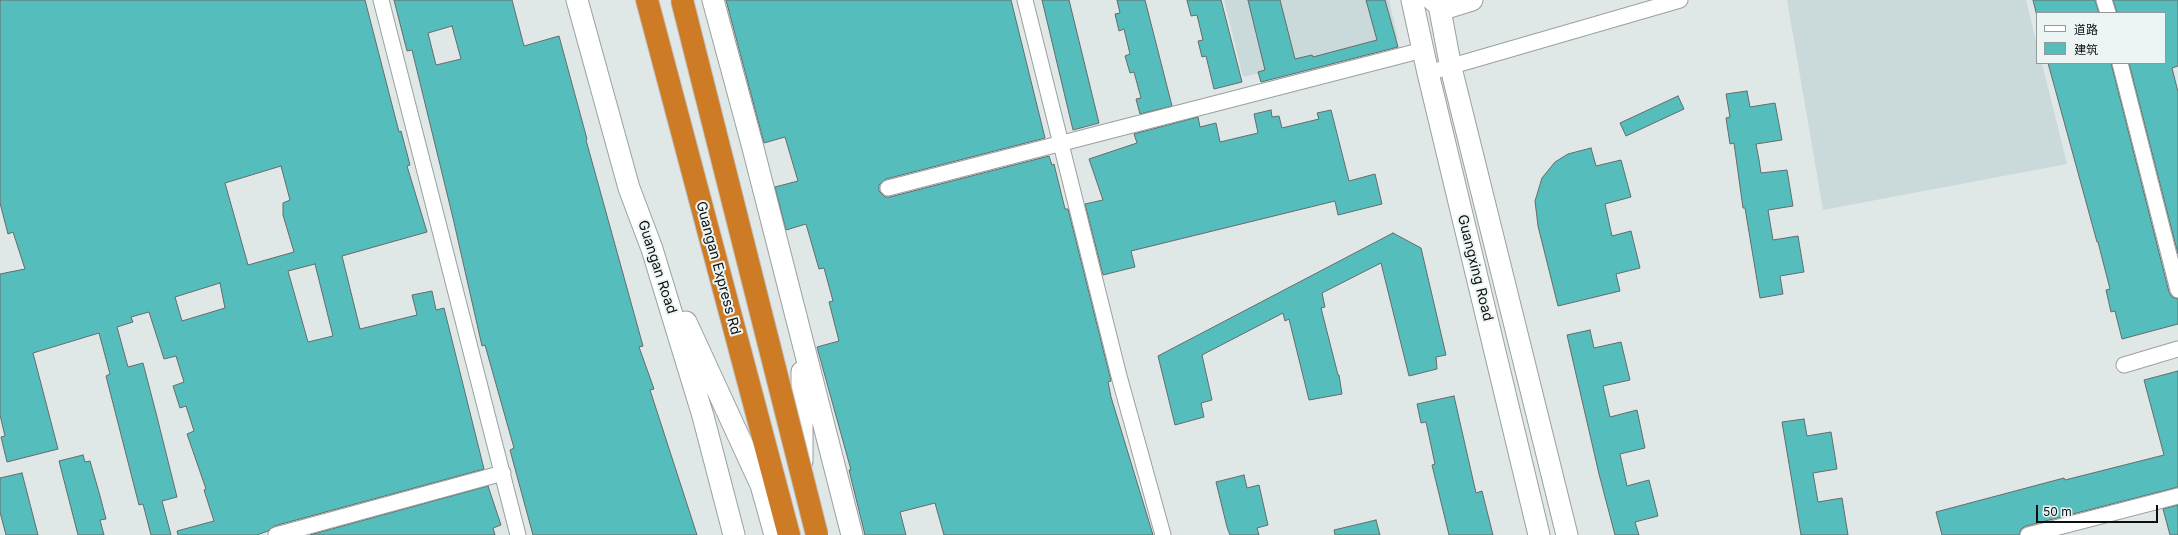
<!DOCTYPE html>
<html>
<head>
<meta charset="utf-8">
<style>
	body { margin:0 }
	#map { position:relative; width:2178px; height:535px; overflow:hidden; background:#e0e7e7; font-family:Inter,"Noto Sans SC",sans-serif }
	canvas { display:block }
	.legend { position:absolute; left:2036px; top:12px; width:130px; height:52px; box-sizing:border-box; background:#edf4f4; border:1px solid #949999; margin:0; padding:5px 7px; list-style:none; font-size:12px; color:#0e1010 }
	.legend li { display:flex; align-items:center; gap:8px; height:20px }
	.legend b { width:20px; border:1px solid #949999 }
	.scale { position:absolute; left:2036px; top:505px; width:122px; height:18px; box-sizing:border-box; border:2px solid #0e1010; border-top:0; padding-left:5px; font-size:12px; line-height:14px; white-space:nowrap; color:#0e1010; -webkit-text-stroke:3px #edf4f4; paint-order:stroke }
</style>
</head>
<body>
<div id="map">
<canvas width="2178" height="535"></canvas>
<ul class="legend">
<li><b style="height:5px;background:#fff"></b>道路</li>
<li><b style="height:11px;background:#56bdbd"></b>建筑</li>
</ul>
<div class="scale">50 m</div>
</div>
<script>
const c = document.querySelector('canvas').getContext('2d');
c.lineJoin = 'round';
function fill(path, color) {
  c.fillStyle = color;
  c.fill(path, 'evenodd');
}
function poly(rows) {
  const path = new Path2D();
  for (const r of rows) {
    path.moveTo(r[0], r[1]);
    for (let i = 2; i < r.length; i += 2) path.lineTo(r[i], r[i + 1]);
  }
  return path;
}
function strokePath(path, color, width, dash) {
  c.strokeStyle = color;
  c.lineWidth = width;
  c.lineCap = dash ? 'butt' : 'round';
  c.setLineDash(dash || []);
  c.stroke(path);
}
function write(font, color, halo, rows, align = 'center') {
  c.font = font + ' Inter,sans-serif';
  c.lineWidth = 4;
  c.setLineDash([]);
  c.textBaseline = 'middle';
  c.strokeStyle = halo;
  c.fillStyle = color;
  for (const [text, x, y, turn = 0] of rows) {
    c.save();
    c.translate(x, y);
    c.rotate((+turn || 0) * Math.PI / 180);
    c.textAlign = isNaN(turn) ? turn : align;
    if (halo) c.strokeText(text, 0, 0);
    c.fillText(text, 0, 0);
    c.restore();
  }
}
const built = poly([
	[1224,0,1389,0,1398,39,1243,77],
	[1787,0,2026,0,2037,45,2037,63,2042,63,2067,164,1823,210]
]);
const building = poly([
	[0,0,365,0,399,132,401,131,410,165,407,166,427,232,342,256,360,329,417,315,412,295,432,291,436,310,444,308,484,469,274,526,268,531,257,535,178,535,177,531,214,521,204,490,206,489,187,434,194,431,186,406,180,408,173,386,184,382,176,356,164,359,149,312,131,317,133,322,117,327,128,367,143,363,156,413,177,497,162,501,171,535,151,535,143,504,139,505,106,376,110,374,99,333,33,353,58,449,7,462,1,437,5,436,0,415,0,274,25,269,13,232,8,234,0,203,0,0],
	[281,166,290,200,283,203,283,215,294,252,248,265,225,183,281,166],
	[315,264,333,336,308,342,288,271,315,264],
	[220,283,225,308,182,321,175,297,220,283],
	[394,0,512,0,524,46,559,36,587,139,586,140,643,346,639,347,654,389,650,390,697,535,533,535,510,450,514,448,485,345,482,346,453,218,412,50,407,51,394,0],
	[452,26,461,59,436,65,428,33,452,26],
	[726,0,1011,0,1045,138,886,179,879,185,879,191,885,197,890,197,1049,156,1052,165,1054,164,1065,209,1068,209,1111,381,1108,382,1111,397,1153,535,944,535,935,503,900,512,906,535,865,535,849,470,851,470,817,347,839,341,829,302,833,301,824,268,819,269,806,224,786,230,775,187,798,181,785,137,764,143,726,0],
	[1042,0,1069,0,1099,123,1073,130,1042,0],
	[1117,0,1145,0,1172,106,1140,114,1136,99,1141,98,1134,72,1130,73,1125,56,1130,54,1124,29,1119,31,1115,14,1120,13,1117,0],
	[1187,0,1221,0,1242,82,1214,89,1206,56,1202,57,1198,41,1203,40,1197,15,1191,16,1187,0],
	[1248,0,1280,0,1295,59,1312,55,1313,57,1377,40,1366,0,1385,0,1398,47,1261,82,1258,72,1265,70,1248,0],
	[2033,0,2095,0,2099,13,2037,13,2037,16,2033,0],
	[2113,0,2178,0,2178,66,2172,68,2178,92,2178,254,2129,63,2165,63,2165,13,2117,13,2113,0],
	[2048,63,2111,63,2169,292,2172,297,2178,299,2178,324,2122,339,2115,311,2111,312,2106,290,2110,289,2098,242,2097,242,2048,63],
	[1747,91,1750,107,1775,103,1782,140,1756,144,1759,160,1761,173,1787,170,1793,206,1768,210,1773,240,1798,236,1804,272,1780,276,1783,294,1760,298,1745,208,1743,208,1734,143,1730,144,1726,118,1730,117,1726,94,1747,91],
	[1678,96,1684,109,1626,136,1620,123,1678,96],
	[1271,110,1272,117,1279,116,1282,128,1319,119,1317,113,1331,110,1349,181,1375,174,1382,204,1338,215,1335,201,1131,251,1135,267,1103,275,1085,204,1103,200,1089,159,1137,143,1134,134,1198,117,1200,127,1216,123,1220,142,1258,133,1254,114,1271,110],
	[1591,148,1596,166,1621,160,1631,197,1605,204,1612,236,1631,231,1640,268,1616,274,1620,291,1558,306,1538,226,1535,201,1542,178,1555,162,1568,154,1591,148],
	[1393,233,1421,248,1446,355,1436,357,1437,369,1409,376,1381,263,1322,293,1325,307,1321,308,1338,375,1339,375,1342,394,1309,400,1289,319,1285,321,1283,313,1202,355,1212,400,1201,403,1204,417,1175,425,1158,356,1393,233],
	[1590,330,1594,348,1621,342,1630,380,1603,386,1610,417,1637,410,1645,448,1620,454,1627,486,1649,480,1658,516,1635,522,1639,535,1615,535,1599,474,1567,335,1590,330],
	[2178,371,2178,487,2026,526,2021,529,2019,535,1942,535,1936,512,2064,478,2065,480,2164,455,2144,380,2178,371],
	[1454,396,1476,493,1482,491,1493,535,1449,535,1432,465,1435,464,1426,422,1421,423,1417,404,1454,396],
	[1804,419,1807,436,1831,432,1837,469,1813,473,1818,502,1842,498,1848,535,1801,535,1782,422,1804,419],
	[83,455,85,462,90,461,100,496,106,519,100,520,104,535,78,535,59,461,83,455],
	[22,473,38,535,6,535,0,512,0,478,22,473],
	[1244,475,1247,488,1259,485,1268,525,1257,528,1259,535,1230,535,1227,527,1216,482,1244,475],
	[488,486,501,525,493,528,495,535,310,535,488,486],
	[2178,505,2178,535,2170,535,2163,509,2178,505],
	[1376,520,1380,535,1335,535,1334,530,1376,520]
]);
const street = poly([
	[381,0,518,535],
	[1025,0,1119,376,1163,535],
	[1428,0,1440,10],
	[2104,0,2108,13],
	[2120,63,2178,290],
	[1428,73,1680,0],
	[888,188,1423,50],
	[2124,365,2178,349],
	[276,535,503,473],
	[2028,535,2178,496]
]);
const secondary = poly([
	[577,0,629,188,652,249,703,416,734,535],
	[713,0,752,144,852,535],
	[1412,0,1428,73,1539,535],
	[1472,0,1440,10,1451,68,1567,535],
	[686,322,761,485,775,535],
	[802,372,802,461]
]);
const highway = poly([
	[647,0,789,535]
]);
const highwayBridge = poly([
	[682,0,817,535]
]);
const streetNames = [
	["Guangan Road",657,267,72],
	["Guangan Express Rd",718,268,75],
	["Guangxing Road",1475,268,76]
];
fill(built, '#cadada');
fill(building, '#56bdbd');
strokePath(building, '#656b6b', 1);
strokePath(street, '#9aa0a0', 17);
strokePath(secondary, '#9aa0a0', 23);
strokePath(highway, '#c0c1c1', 24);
strokePath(street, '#fff', 15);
strokePath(secondary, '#fff', 21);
strokePath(highway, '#ce7b25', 22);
strokePath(highwayBridge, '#c0c1c1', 24, []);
strokePath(highwayBridge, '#ce7b25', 22);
write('14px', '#0e1010', '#edf4f4', streetNames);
</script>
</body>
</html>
